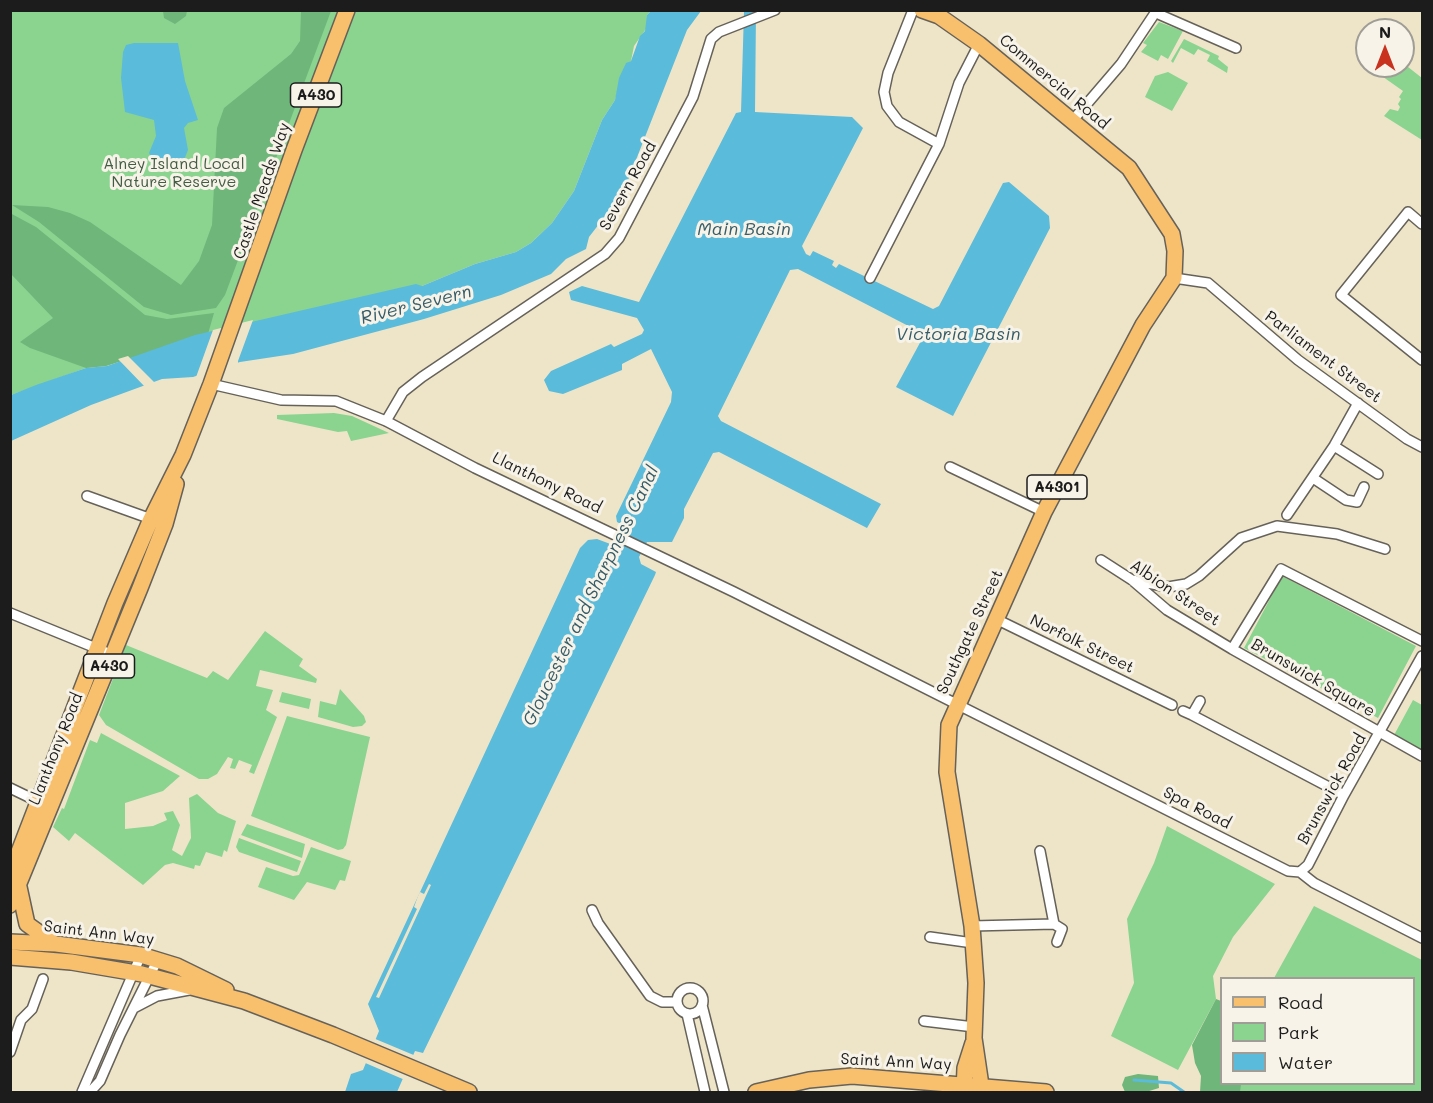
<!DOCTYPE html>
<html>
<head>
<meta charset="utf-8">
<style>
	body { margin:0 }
	#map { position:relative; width:1433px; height:1103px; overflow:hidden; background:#eee5c9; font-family:Mali,sans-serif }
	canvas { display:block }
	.frame { position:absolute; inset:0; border:12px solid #1c1c1c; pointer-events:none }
	.legend { position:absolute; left:1220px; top:977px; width:195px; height:108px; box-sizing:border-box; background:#f7f3e8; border:2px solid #9f9d96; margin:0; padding:8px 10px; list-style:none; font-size:18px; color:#1c1c1c }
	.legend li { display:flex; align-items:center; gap:12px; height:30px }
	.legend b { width:30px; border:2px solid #9f9d96 }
	.north { position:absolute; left:1355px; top:18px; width:60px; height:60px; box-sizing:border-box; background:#f7f3e8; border:2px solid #9f9d96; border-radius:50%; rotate:0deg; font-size:16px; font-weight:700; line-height:24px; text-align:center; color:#1c1c1c }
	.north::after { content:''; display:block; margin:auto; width:21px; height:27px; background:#c8321e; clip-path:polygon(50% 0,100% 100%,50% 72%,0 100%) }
</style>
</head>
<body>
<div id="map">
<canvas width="1433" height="1103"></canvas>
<div class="frame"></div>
<ul class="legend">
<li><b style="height:8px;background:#f8bf6c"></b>Road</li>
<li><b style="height:16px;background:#8ad490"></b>Park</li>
<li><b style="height:16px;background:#5bbbda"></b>Water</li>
</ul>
<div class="north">N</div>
</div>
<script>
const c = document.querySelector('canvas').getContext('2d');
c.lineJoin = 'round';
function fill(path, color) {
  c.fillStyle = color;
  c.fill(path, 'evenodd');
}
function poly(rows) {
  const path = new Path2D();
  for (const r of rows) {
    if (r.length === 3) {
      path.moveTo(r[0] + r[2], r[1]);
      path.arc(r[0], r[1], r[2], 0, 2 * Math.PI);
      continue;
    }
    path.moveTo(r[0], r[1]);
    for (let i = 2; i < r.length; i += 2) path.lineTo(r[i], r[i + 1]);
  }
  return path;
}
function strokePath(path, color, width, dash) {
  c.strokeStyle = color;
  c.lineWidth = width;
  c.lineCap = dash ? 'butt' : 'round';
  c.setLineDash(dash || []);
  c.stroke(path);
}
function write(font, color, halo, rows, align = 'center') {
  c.font = font + ' Mali,sans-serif';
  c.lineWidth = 6;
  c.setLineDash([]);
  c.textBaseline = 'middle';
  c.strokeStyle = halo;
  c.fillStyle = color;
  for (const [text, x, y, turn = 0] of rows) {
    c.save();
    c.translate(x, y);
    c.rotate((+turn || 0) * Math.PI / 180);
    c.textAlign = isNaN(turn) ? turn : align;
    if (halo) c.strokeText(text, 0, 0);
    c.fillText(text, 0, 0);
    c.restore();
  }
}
const green = poly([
	[11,11,651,11,647,15,648,26,634,46,631,61,626,64,615,100,602,120,574,191,552,223,531,243,516,252,475,264,422,286,140,354,106,366,86,368,11,395],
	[1159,22,1183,31,1168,59,1161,55,1158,61,1141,52,1147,45,1143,43],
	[1184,39,1219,56,1218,59,1228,67,1227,73,1207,61,1210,55,1198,49,1194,55,1181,48,1173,63,1171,61],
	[1403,63,1422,78,1422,140,1384,116,1390,109,1398,111,1400,107,1398,104,1401,99,1399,97,1403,91,1369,67,1403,66],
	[1168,72,1188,83,1172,111,1145,97,1155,76],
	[334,413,352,416,389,433,351,441,347,431,338,432,277,419,277,415],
	[1282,576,1416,646,1378,718,1244,648],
	[265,631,303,659,299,666,317,679,316,683,260,670,256,686,273,690,266,710,277,717,254,774,249,772,252,765,239,760,235,769,230,768,233,759,228,757,217,774,208,779,199,779,106,725,99,715,126,645,207,678,213,671,228,680],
	[340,689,364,716,366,722,362,726,353,727,318,717,320,701,336,705],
	[282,692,311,699,309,709,279,702],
	[1413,700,1422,705,1422,752,1393,737],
	[287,716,370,737,346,845,343,849,338,850,251,816],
	[101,733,180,776,163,791,125,803,125,829,153,826,167,820,164,813,173,811,180,825,172,850,182,856,191,838,189,798,197,794,218,813,236,821,227,852,224,850,222,857,206,852,200,866,195,865,194,869,173,863,165,865,143,885,75,833,69,841,53,827,62,808,64,809,90,740,97,743],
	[247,824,305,844,302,858,241,835],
	[1167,826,1275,884,1233,937,1213,976,1216,999,1178,1070,1111,1036,1134,983,1127,919,1154,863],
	[239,838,301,861,297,872,239,852,236,847],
	[311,847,351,861,345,881,340,880,335,890,307,882,294,900,258,887,266,867,293,876,299,875],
	[1314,906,1422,960,1422,1092,1218,1092,1222,1084,1414,1084,1414,978,1274,978]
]);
const forest = poly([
	[163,11,163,10,187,11,186,16,175,24,164,18],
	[301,11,331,11,225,295,216,308,171,315,144,307,39,222,12,205,48,207,70,213,90,222,181,285,199,261,212,225,217,128,224,108,291,54,300,41],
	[10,213,36,227,145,315,167,319,214,313,208,334,106,366,86,368,30,348,20,342,53,318,11,274],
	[1216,999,1221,1001,1222,1084,1241,1084,1240,1092,1200,1092,1201,1076,1195,1063,1192,1045],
	[1138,1074,1158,1076,1159,1088,1146,1092,1125,1092,1122,1085,1125,1077]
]);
const water = poly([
	[651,11,701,11,687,30,623,193,589,237,586,249,566,259,551,274,501,295,424,319,293,354,240,362,193,377,162,379,91,405,11,441,11,395,36,385,86,368,107,366,195,335,416,284,422,286,475,264,516,252,531,243,552,223,574,191,602,120,615,100,619,78,626,63,631,61,640,36,645,31,647,15],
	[744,11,756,11,755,112,852,117,863,128,802,246,806,254,810,256,813,251,834,261,832,265,836,268,839,264,933,309,939,306,1003,183,1009,182,1049,216,1050,228,953,416,896,387,922,339,922,333,798,269,790,270,718,416,721,421,881,504,867,528,719,452,713,453,684,509,684,518,672,542,647,542,639,557,641,564,656,572,655,575,423,1053,415,1051,397,1092,345,1092,351,1074,363,1070,379,1031,368,1004,580,548,588,540,597,539,621,548,630,535,629,528,617,522,616,516,671,402,672,392,651,349,622,364,622,370,563,394,549,391,544,380,551,371,611,344,614,347,642,334,644,330,637,318,571,300,569,292,582,286,639,302,736,113,741,112],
	[134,43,178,43,185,81,198,120,188,123,184,128,188,150,182,165,171,167,153,161,149,153,156,136,154,120,125,112,121,78,123,52,126,45]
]);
const pier = poly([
	[253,320,238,361,238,366,195,380,213,330],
	[128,356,157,385,147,389,118,359],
	[429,884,431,885,379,998,376,997,417,909,414,907,418,896,420,892,424,894],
	[373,1038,416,1056,405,1080,363,1062]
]);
const stream = poly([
	[1134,1080,1171,1083,1184,1092]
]);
const street = poly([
	[913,10,888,73,884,92,887,106,899,122,939,144],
	[1156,13,1236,48],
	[1073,120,1121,64,1157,10],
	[1422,224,1408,212,1341,295,1422,360],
	[870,278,939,144,959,83,979,44],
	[1174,278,1208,283,1298,360,1407,439,1422,447],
	[211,384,281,400,336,401,386,421,475,468,734,592,1288,871,1300,872,1314,883,1422,938],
	[386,421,403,392,422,377,605,254,619,238,693,97,711,39,719,32,775,10],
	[1334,446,1378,474],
	[950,467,1044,512],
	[1313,478,1346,500,1357,502,1364,487],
	[87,496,154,520],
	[1287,515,1334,446,1358,403],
	[1101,560,1132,580,1167,610,1232,649],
	[1132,580,1168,587,1186,584,1199,576,1241,538,1277,526,1337,534,1385,549],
	[10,613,113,655],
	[996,619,1172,705],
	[1422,641,1281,569,1232,649,1422,756],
	[1183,711,1192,715,1200,701],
	[1192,715,1344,795],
	[10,788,41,803],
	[1040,851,1054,924,1062,929,1057,942],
	[1300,872,1308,865,1344,795,1422,656],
	[592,910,598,923,650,996,662,1002,676,1002],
	[972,926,1054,924],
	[930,937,973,943],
	[690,1001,13],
	[702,1005,724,1092],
	[134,1008,157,996,189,990],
	[687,1014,705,1092],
	[924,1021,974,1027],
	[10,1052,21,1020,32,1009,43,979],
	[82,1092,141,955],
	[90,1092,100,1081,120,1035,158,959]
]);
const primary = poly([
	[922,10,939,16,979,44,1129,168,1172,234,1175,251,1174,278,1143,325,1044,512,949,725,947,772,972,926,976,983,974,1038,982,1092],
	[10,875,115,603,151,519,183,455,211,384,294,150,347,10],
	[19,887,27,924,52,942],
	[10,905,140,588,165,524,176,484],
	[10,942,56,944,141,955,177,966,226,990],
	[10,957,71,962,142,974,244,1001,333,1035,469,1092],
	[756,1092,809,1080,852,1076,1046,1092],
	[964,1092,965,1068,973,1043]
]);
const shields = [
	[316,95,51],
	[1057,487,60],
	[109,666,51]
];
const shieldNames = [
	["A430",316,95],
	["A4301",1057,487],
	["A430",109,666]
];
const streetNames = [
	["Commercial Road",1054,82,40],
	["Severn Road",628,186,-61],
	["Castle Meads Way",262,191,-71],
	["Parliament Street",1323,357,37],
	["Llanthony Road",547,483,26],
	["Albion Street",1175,593,34],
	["Southgate Street",970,632,-65],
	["Norfolk Street",1082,644,26],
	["Brunswick Square",1313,678,30],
	["Llanthony Road",56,749,-68],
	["Brunswick Road",1332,789,-61],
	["Spa Road",1197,808,27],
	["Saint Ann Way",99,933,7],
	["Saint Ann Way",896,1062,3]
];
const parkNames = [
	["Alney Island Local",174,164],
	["Nature Reserve",174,182]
];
const waterNames = [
	["Main Basin",744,229],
	["River Severn",416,305,-14],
	["Victoria Basin",958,334],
	["Gloucester and Sharpness Canal",591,596,-64]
];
fill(green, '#8ad490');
fill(forest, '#6fb67a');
fill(water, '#5bbbda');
fill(pier, '#eee5c9');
strokePath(stream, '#5bbbda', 3);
strokePath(street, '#666259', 12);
strokePath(primary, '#666259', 18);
strokePath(street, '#fff', 9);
strokePath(primary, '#f8bf6c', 15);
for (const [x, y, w] of shields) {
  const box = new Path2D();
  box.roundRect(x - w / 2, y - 12, w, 24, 4.5);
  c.fillStyle = '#f7f3e8';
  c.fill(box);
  strokePath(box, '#1c1c1c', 1.5);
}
write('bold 15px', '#1c1c1c', null, shieldNames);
write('16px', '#1c1c1c', '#f7f3e8', streetNames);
write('16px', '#425c45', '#f7f3e8', parkNames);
write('italic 18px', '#355c68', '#f7f3e8', waterNames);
</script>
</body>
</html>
